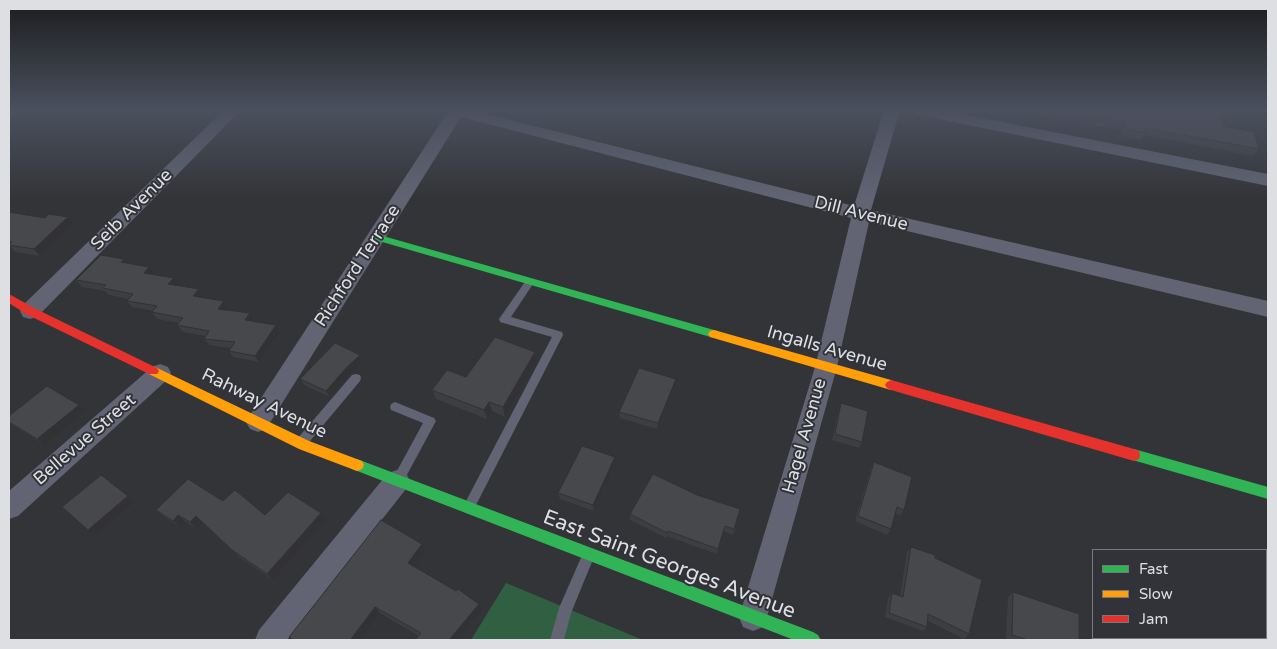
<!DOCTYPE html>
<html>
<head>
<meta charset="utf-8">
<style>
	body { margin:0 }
	#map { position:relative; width:1277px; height:649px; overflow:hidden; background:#333437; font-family:"Varela Round",sans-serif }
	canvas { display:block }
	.frame { position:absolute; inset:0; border:10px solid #dedfe3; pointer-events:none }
	.legend { position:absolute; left:1092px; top:549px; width:175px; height:90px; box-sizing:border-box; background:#313339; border:1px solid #76787d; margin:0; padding:6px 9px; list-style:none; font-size:15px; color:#dedfe3 }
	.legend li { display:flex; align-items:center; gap:10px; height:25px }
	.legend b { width:25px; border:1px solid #76787d }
</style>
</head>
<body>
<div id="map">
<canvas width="1277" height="649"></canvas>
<div class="frame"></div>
<ul class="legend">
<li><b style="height:6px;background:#30b455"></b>Fast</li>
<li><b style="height:6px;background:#ff9f0a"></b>Slow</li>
<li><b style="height:6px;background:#e5322d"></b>Jam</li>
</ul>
</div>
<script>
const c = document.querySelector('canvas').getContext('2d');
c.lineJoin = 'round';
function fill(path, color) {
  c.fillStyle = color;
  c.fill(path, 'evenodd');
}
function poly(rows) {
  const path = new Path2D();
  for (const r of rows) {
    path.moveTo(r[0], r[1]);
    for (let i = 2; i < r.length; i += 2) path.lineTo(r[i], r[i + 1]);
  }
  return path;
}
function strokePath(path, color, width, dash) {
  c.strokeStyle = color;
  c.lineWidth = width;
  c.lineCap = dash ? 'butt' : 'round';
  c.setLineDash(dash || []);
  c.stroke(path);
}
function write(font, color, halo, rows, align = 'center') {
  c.font = font + ' "Varela Round",sans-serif';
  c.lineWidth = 4;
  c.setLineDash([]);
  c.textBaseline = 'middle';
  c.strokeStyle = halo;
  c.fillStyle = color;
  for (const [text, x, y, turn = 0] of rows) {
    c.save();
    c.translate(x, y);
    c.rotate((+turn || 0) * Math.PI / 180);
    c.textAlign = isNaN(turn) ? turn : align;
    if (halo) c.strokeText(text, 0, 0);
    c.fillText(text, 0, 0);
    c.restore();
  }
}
const green = poly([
	[506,583,643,640,471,640]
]);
const lane = poly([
	[530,278,535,281,511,317,562,332,563,335,474,509,470,511,466,509,464,505,466,501,552,337,500,322,499,319,527,279,530,278],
	[356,374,360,375,361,378,360,381,305,447,301,448,297,447,295,443,297,439,352,375,356,374],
	[395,402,434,418,436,421,402,484,398,485,394,484,392,480,423,423,391,410,390,407,391,404,395,402],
	[588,551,593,553,594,557,571,613,564,640,550,640,559,608,583,553,588,551]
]);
const street = poly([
	[9,110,19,110,15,115,9,117,9,110],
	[224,110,241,110,37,317,30,319,23,317,20,311,23,305,224,110],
	[449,110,470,110,854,206,884,110,900,110,871,210,1268,301,1268,317,869,222,837,367,767,617,763,627,753,631,743,627,739,617,815,367,851,218,461,117,266,429,258,432,250,429,246,422,250,415,449,110],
	[911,110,941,110,1268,174,1268,186,919,115,911,110],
	[160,364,168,367,171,373,168,379,18,516,9,519,9,491,152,367,160,364],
	[397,470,406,473,410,481,406,489,287,640,255,640,259,630,388,473,397,470]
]);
const fast = poly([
	[376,234,714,330,718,331,720,334,718,337,714,338,372,239,371,237,372,235,376,234],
	[1134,449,1268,487,1268,499,1129,459,1128,455,1129,451,1134,449],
	[357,459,813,632,818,635,821,640,794,640,352,469,350,465,352,461,357,459]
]);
const slow = poly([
	[714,330,891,380,895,382,897,385,895,388,891,390,710,337,708,334,710,331,714,330],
	[153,366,309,441,362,461,364,465,362,469,357,471,299,449,149,374,147,371,149,368,153,366]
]);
const jam = poly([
	[9,294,34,308,157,368,159,371,157,374,149,374,26,314,9,303,9,294],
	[891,380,1134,449,1139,451,1140,455,1139,459,1134,461,891,390,887,388,885,385,887,382,891,380]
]);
const wall = poly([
	[1010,110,1219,110,1224,126,1259,149,1253,156,1144,135,1141,140,1121,136,1121,130],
	[9,209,11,212,45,218,68,217,74,224,40,256,15,252,11,247,9,247],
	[127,263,149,267,155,274,154,274,179,285,178,286,199,289,203,296,202,297,228,308,227,310,250,313,254,319,253,321,280,332,259,362,233,357,229,351,230,348,209,345,204,339,206,336,183,332,177,325,179,323,157,319,152,312,153,311,132,307,127,301,129,299,109,295,105,291,82,287,76,280],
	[535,352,537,361,505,417,492,411,487,419,436,399,432,390],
	[360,355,363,361,351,374,330,397,304,385,300,379],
	[675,385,657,429,620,418,619,412],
	[841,403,862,442,859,448,832,440,839,410],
	[86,411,45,445,9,423,9,416],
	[615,457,615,463,594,511,560,499,558,493],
	[874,462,904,510,900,516,895,513,891,529,887,535,855,521,871,468],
	[697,495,740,509,733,535,724,531,717,554,667,536,666,538,630,520,630,514],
	[223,501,265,515,321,513,327,520,273,580,239,557,203,523,197,529,186,522,181,528,164,517,156,510],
	[911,547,935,558,969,634,964,639,928,621,927,627,923,631,885,617,888,598,892,593,900,596,907,552],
	[426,551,414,567,482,611,458,640,415,640,419,636,380,613,360,640,293,640,289,637],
	[1013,592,1079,640,1010,640,1006,639,1008,597],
	[1104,638,1190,638,1196,640,1104,640]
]);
const shadedWall = poly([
	[68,217,74,224,40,256,34,249],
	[149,267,155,274,149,280,144,273],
	[174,278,179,285,173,291,168,284],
	[199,289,203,296,198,303,193,296],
	[224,301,228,308,223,315,218,309],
	[250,313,254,319,249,327,245,320],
	[276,325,280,332,259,362,255,356],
	[535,352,537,361,505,417,503,407],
	[360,355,363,361,351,374,330,397,326,391,347,367],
	[676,379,675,385,657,429,658,423],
	[489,402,492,411,487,419,484,410],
	[79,405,86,411,45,445,37,439],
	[615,457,615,463,594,511,593,505],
	[128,496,134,502,95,535,88,530],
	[321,513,327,520,273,580,267,574],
	[178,515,186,522,181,528,173,521],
	[196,516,203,523,197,529,190,522],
	[422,544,426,551,412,570,408,563],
	[479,604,482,611,458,640,449,640],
	[375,607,380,613,360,640,353,640,351,639]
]);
const building = poly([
	[1051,110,1219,110,1224,126,1254,132,1259,149,1145,128,1146,133,1126,129,1125,123,1051,110],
	[9,212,45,218,49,214,68,217,34,249,9,245,12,242,9,241,9,212],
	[101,255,124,259,121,262,149,267,144,273,174,278,168,284,199,289,193,296,224,301,218,309,250,313,245,320,276,325,255,356,229,351,235,342,204,339,209,331,177,325,183,318,152,312,157,306,127,301,133,294,103,288,106,285,76,280,101,255],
	[495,337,535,352,503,407,489,402,484,410,432,390,447,370,466,377,495,337],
	[335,343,360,355,347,367,326,391,300,379,335,343],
	[639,368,676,379,658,423,619,412,639,368],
	[47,386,79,405,37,439,9,422,9,416,47,386],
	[841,403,868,411,862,442,835,434,841,403],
	[582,446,615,457,593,505,558,493,582,446],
	[874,462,912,477,904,510,897,507,891,529,858,516,874,462],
	[653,474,697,495,740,509,734,529,725,526,718,549,668,531,667,533,630,514,653,474],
	[101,475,128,496,88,530,62,507,101,475],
	[188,479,223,501,235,490,265,515,288,492,321,513,267,574,232,550,196,516,190,522,178,515,173,521,156,510,188,479],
	[381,520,422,544,408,563,456,591,458,589,479,604,449,640,415,640,421,633,375,607,351,639,354,640,294,640,289,637,381,520],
	[911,547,935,555,935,558,982,580,969,634,928,614,927,627,889,613,892,593,903,597,911,547],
	[1013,592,1079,614,1079,640,1028,640,1012,635,1013,592],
	[1112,638,1190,638,1196,640,1112,640,1112,638]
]);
const streetNames = [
	["Seib Avenue",132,210,-45],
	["Dill Avenue",861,214,14],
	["Richford Terrace",358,266,-57],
	["Ingalls Avenue",827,349,16],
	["Rahway Avenue",264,404,26],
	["Hagel Avenue",805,436,-74],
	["Bellevue Street",85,440,-41]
];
const nearStreetnames = [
	["East Saint Georges Avenue",669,565,21]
];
fill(green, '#306041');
fill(lane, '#626473');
fill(street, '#626473');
fill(fast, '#30b455');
fill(slow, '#ff9f0a');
fill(jam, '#e5322d');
fill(wall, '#3d3e40');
fill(shadedWall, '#323234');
fill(building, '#47484b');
strokePath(building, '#323234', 1);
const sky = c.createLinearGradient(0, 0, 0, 201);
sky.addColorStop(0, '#1c1d1e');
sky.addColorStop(0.55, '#4a505e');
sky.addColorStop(1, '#4a505e00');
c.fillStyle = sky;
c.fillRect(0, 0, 1277, 201);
write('18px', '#dedfe3', '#313339', streetNames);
write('21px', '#dedfe3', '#313339', nearStreetnames);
</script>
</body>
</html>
